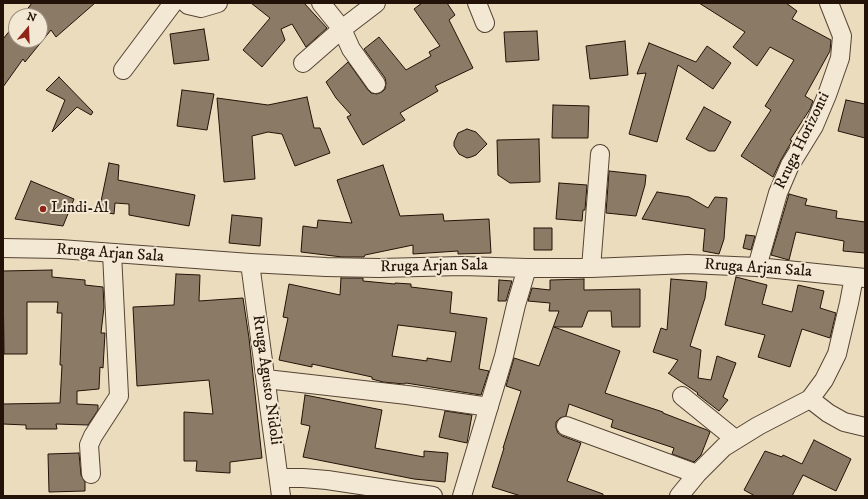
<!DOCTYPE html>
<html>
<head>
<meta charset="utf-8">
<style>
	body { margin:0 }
	#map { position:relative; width:868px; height:499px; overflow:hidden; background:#ebdcbd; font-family:"IM FELL DW Pica",serif }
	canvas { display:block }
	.frame { position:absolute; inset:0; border:4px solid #231207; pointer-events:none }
	.north { position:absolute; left:8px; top:8px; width:40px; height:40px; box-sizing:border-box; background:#f2e8d4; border:1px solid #9f9282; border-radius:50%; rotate:19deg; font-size:11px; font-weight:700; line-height:16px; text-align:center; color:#231207 }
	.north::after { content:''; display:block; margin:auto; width:14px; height:18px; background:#8f2418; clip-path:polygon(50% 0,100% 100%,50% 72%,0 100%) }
</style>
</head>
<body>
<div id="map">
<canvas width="868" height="499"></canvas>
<div class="frame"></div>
<div class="north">N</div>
</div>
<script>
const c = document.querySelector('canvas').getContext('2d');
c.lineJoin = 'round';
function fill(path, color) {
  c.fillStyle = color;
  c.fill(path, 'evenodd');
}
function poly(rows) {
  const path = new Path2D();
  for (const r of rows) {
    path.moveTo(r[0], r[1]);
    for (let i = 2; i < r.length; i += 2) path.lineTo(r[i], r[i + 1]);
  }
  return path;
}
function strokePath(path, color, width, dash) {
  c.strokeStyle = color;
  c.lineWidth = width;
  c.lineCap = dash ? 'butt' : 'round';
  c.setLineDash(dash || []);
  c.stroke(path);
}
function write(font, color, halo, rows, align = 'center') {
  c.font = font + ' "IM FELL DW Pica",serif';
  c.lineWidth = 4;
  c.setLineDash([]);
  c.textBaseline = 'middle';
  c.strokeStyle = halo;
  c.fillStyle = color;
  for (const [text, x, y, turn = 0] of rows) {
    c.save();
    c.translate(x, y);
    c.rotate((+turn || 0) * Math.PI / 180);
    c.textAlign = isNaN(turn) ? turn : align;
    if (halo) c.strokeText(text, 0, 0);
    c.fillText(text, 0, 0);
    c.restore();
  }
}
const building = poly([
	[32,3,95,3,56,37,51,30,25,62,23,59,3,87,3,39,16,23,16,40,40,40,40,16,22,16,32,3],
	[251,3,304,3,327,28,306,47,292,24,281,29,285,40,262,67,243,50,270,18,251,3],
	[422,3,447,3,455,15,449,20,473,68,435,86,438,91,400,113,405,120,363,145,347,117,351,115,336,98,326,82,348,62,368,90,371,93,377,94,382,92,385,89,386,83,385,78,364,49,379,37,406,70,431,56,429,52,440,46,414,9,422,3],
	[699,3,786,3,797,11,792,19,831,40,830,51,805,96,813,101,810,109,790,140,792,141,781,160,773,177,741,156,771,110,765,106,794,60,770,47,757,66,733,47,745,32,699,3],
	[204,29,209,60,174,64,170,34,204,29],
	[537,31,539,60,506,62,504,32,537,31],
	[625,41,628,75,590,79,586,46,625,41],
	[649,43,696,62,707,46,731,63,713,89,678,65,657,142,629,134,646,73,637,74,649,43],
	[59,77,93,112,91,115,77,107,52,132,65,100,46,90,59,77],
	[182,90,214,94,207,130,177,126,182,90],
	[307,97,314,128,320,128,330,153,295,166,282,134,268,132,252,136,255,179,224,182,217,98,268,105,307,97],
	[846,100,865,104,865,138,838,131,846,100],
	[553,105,589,106,588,138,552,138,553,105],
	[704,107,731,122,715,151,709,151,686,139,704,107],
	[467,129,476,132,487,144,476,155,471,157,467,158,459,154,454,146,454,142,458,133,467,129],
	[539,139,540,182,510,183,498,175,497,140,539,139],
	[109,163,119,165,118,180,195,195,189,226,129,215,129,204,115,203,114,214,99,211,109,163],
	[383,165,400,216,443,214,444,221,489,219,491,253,458,254,458,251,413,254,413,245,365,255,364,257,342,257,301,252,303,226,317,228,318,220,352,223,337,180,383,165],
	[609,171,646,175,645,185,636,216,606,213,609,171],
	[31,181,74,199,63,226,15,219,31,181],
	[559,183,587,185,585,210,583,210,582,221,556,219,559,183],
	[657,192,689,197,708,208,715,197,727,198,724,239,719,254,703,251,705,229,642,219,657,192],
	[789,194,807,199,805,205,837,211,836,218,865,222,865,253,843,251,844,241,796,232,789,260,771,255,789,194],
	[232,215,262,218,260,246,229,243,232,215],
	[534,228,552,228,552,250,534,250,534,228],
	[746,235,755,236,751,250,743,248,746,235],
	[52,270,52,277,85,280,85,285,103,287,104,307,101,333,105,333,103,368,100,367,99,389,77,391,77,404,98,405,98,410,88,425,56,424,57,429,26,429,26,425,3,424,3,404,60,403,62,365,60,365,62,313,57,313,58,302,27,302,27,354,4,354,3,271,52,270],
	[176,274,200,275,199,301,243,298,249,338,262,458,230,462,230,473,196,471,197,461,184,461,184,412,213,414,209,380,137,386,133,307,174,305,176,274],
	[736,277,767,285,762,304,792,312,798,285,824,291,820,308,836,313,830,338,802,329,790,367,758,357,765,335,725,325,736,277],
	[341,278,363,278,363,281,395,284,395,283,411,284,411,287,452,292,450,313,487,318,479,369,489,371,481,395,406,383,404,384,383,382,372,379,372,377,312,364,312,367,279,360,288,318,283,317,289,284,340,295,341,278],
	[398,325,456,332,451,362,427,358,427,361,392,356,398,325],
	[584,279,584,290,640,289,640,327,612,327,611,311,588,311,582,327,554,327,620,351,605,393,663,412,663,413,707,430,710,432,701,455,694,462,672,454,674,448,611,427,613,420,569,404,566,416,560,418,556,422,556,428,558,433,562,436,581,443,567,481,603,494,603,496,521,496,492,487,504,448,503,448,521,391,506,386,514,358,539,366,559,311,549,311,550,303,528,301,532,288,550,290,550,280,584,279],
	[671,279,707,282,705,298,690,346,701,350,698,378,711,380,717,356,736,363,723,397,728,400,719,411,697,394,698,393,668,373,669,373,678,360,653,352,661,328,667,330,671,279],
	[499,280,512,281,506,301,498,301,499,280],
	[305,395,382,410,375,448,424,457,424,451,448,453,445,482,414,479,303,457,310,426,301,424,305,395],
	[445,411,472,415,467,443,439,437,445,411],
	[814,440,851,459,836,491,803,475,792,496,755,496,744,490,765,451,782,457,783,455,802,464,814,440],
	[79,453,81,475,85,482,85,491,49,492,48,454,79,453]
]);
const minor = poly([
	[186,3,188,5,201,8,218,3],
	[321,3,342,29,351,49,376,84],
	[477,3,485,23],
	[303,63,342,29,376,3],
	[123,70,173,3],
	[3,248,60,249,250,263,326,267,379,268,462,266,527,268,591,268,688,264,757,267,865,278],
	[250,263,281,496],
	[757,267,778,193,790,165,814,126,827,95,840,58,842,36,829,3],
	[591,268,600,154],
	[266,379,407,395,489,407],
	[682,396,735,439],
	[810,399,828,413,844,422,865,427],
	[566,426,697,474],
	[91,474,89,445,93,436,119,396,112,253],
	[279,478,303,478,327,480,433,496],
	[462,496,504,356,516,305,527,268],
	[679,496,697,474,724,447,758,426,810,399,824,380,837,354,849,303,854,277]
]);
const markers = [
	[43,209,4,"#8f2418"]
];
const streetNames = [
	["Rruga Horizonti",803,141,-64],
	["Rruga Arjan Sala",110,254,4],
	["Rruga Arjan Sala",434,267,-1],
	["Rruga Arjan Sala",758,269,4],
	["Rruga Agusto Nidoli",266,380,82]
];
const poiNames = [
	["Lindi-Al",51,209]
];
fill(building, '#8b7b66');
strokePath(building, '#231207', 1);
strokePath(minor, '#554434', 20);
strokePath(minor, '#f2e8d4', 18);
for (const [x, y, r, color] of markers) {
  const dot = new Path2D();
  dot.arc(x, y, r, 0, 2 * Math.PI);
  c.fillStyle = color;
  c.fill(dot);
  strokePath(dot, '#f2e8d4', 1.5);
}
write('16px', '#231207', '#f2e8d4', streetNames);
write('16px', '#231207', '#f2e8d4', poiNames, 'left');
</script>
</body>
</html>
